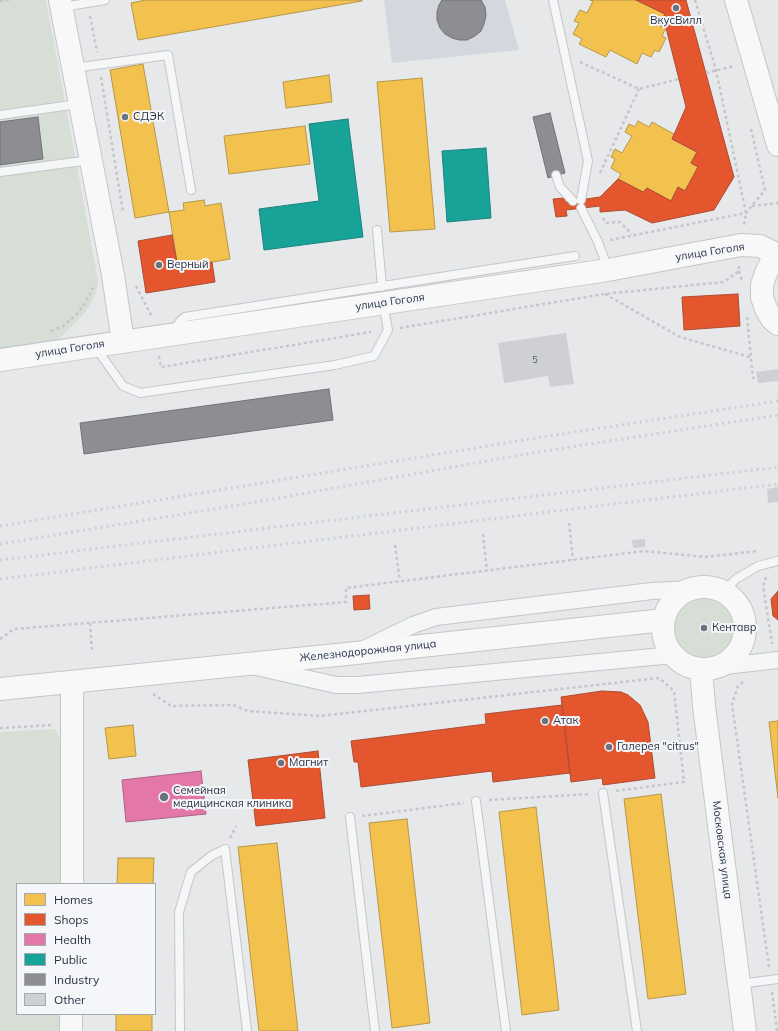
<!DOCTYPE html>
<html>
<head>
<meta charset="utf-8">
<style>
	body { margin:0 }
	#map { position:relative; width:778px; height:1031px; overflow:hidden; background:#e6e8ea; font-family:Mulish,sans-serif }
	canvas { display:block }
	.legend { position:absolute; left:16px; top:883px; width:140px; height:132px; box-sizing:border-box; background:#f4f6f9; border:1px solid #a4a8b1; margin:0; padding:5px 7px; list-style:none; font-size:12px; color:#2b3445 }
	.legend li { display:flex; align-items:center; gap:8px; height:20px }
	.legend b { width:20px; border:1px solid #a4a8b1 }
</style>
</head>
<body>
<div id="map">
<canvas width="778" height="1031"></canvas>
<ul class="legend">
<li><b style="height:11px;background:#f2c14e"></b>Homes</li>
<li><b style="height:11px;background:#e4572e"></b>Shops</li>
<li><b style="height:11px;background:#e377a8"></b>Health</li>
<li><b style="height:11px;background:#17a398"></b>Public</li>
<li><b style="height:11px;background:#8d8d92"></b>Industry</li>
<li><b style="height:11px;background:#ced0d3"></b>Other</li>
</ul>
</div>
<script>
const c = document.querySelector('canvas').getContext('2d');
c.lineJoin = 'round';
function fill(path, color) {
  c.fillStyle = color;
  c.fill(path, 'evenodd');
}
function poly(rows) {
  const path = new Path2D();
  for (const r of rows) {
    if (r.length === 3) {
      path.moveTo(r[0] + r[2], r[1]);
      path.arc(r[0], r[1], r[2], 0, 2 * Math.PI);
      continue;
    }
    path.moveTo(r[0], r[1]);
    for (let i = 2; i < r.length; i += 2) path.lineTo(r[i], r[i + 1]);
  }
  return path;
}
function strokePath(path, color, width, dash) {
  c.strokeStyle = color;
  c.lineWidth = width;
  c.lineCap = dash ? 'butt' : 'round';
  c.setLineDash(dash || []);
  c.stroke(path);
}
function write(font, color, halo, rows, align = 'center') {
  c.font = font + ' Mulish,sans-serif';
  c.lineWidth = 4;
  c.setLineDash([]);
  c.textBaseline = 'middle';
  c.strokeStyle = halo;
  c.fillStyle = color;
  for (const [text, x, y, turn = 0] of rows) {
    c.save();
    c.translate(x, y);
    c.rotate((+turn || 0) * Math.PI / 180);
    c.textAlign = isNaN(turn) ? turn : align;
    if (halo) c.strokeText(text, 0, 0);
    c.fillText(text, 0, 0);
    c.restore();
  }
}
const built = poly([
	[384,0,505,0,519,50,392,63]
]);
const green = poly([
	[0,0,46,0,98,280,96,293,89,307,82,316,61,337,52,341,0,349],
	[704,628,33],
	[55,729,61,741,61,884,17,884,17,1014,60,1014,60,1031,0,1031,0,732]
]);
const homes = poly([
	[146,0,362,0,362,1,138,40,131,3,146,0],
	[590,0,636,0,665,14,659,25,666,28,662,36,666,38,659,52,655,50,651,57,642,53,637,64,610,50,606,57,579,44,582,39,573,34,579,23,574,21,580,10,587,13,593,1,590,0],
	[143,64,169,212,135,218,110,70,143,64],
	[329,75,332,102,286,108,283,82,329,75],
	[422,78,435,229,390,232,377,82,422,78],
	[638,121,649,127,652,122,674,134,672,139,697,152,691,163,698,167,685,191,678,187,671,201,647,188,643,192,618,179,621,174,611,168,615,159,611,157,615,149,622,153,632,136,625,132,629,124,635,127,638,121],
	[305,126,310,164,229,174,224,136,305,126],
	[204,200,205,206,221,203,230,259,178,268,169,212,184,210,183,203,204,200],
	[778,721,778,798,769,722,778,721],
	[133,725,136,756,109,759,105,728,133,725],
	[661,794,686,994,648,999,624,799,661,794],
	[536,807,559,1010,522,1015,499,812,536,807],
	[407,819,430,1023,392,1028,369,823,407,819],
	[277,843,298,1031,259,1031,238,847,277,843],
	[118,858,154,858,153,884,117,884,118,858],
	[116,1014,152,1014,152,1031,116,1031,116,1014]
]);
const shops = poly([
	[636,0,686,0,734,177,714,210,652,223,625,210,600,212,600,206,566,210,567,216,556,217,553,199,564,198,565,202,600,197,618,179,643,192,647,188,671,201,678,187,685,191,698,167,691,163,697,152,672,139,686,107,666,28,659,25,665,14,636,0],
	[172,235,178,268,212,262,215,282,146,293,138,241,172,235],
	[738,294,740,326,684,330,682,297,738,294],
	[778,591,778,620,773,616,771,599,778,591],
	[369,595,370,609,354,610,353,596,369,595],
	[602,691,621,692,628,695,640,705,648,722,655,778,603,785,602,778,571,782,561,697,602,691],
	[562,705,570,773,493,782,492,771,361,787,358,762,354,762,351,741,486,724,485,714,562,705],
	[318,751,325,818,256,826,248,760,318,751]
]);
const health = poly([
	[201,771,206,814,126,822,122,780,201,771]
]);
const public = poly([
	[348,119,363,237,264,250,259,209,319,201,309,124,348,119],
	[486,148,491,218,447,222,442,151,486,148]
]);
const industry = poly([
	[442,0,481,0,485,7,486,16,484,24,481,31,475,36,467,40,459,40,452,38,445,34,440,28,437,20,437,12,439,5,442,0],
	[550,113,565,173,548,178,533,117,550,113],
	[38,117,43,159,0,165,0,122,38,117],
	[329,389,333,420,84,454,80,423,329,389]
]);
const building = poly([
	[566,333,574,384,550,387,548,376,504,383,498,343],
	[778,369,778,381,758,383,756,372],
	[778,487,778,502,768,503,767,489],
	[645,539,645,547,633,548,632,540]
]);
const path = poly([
	[695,0,716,70,746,213,744,225],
	[0,1,9,0],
	[90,16,97,52],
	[580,62,639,89,679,79],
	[706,73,734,66],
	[101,77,123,212],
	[600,173,639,89],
	[752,206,778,203],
	[603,218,606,223,620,222,632,234],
	[610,240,746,213,765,190,751,129],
	[739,271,742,281],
	[136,286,152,317],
	[605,294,680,337,750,357],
	[747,317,753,378,757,377],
	[400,328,604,294,724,282,739,271,739,266],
	[51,331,63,326,77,314,87,300,92,289,94,288],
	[159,356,161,367,371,332],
	[569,523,573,560],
	[483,534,487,571],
	[395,545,400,581],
	[766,577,763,586,772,644],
	[90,623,92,652],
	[0,639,14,629,346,602,346,588,644,551,705,557,758,551],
	[743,682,738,686,732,704,769,967],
	[153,694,171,706,233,705,248,711,320,716,659,678,674,691,684,782,615,791],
	[0,728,53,725],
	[489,800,590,794],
	[362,816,464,803],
	[230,838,236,826],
	[772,992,777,1031]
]);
const lane = poly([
	[553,0,588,161,581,200],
	[63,7,105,0],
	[74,68,168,55,191,190],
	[0,115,78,104],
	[0,172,90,160],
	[556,175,560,187,573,201],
	[581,208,598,242,608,269],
	[377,230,382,287],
	[179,332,177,326,180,321,185,317,575,256],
	[96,348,123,386,140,393,335,365,374,356,388,330,383,303],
	[723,592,736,579,758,566,778,561],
	[603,793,637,1031],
	[476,801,506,1031],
	[350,817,375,1031],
	[739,984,778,979],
	[180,1031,179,912,191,872,211,856,225,849,247,1031]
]);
const street = poly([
	[364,649,413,625,436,617,652,591,691,589],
	[256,667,336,685,358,685,673,655],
	[717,667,778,660]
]);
const secondary = poly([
	[60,0,113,275,123,342],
	[736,0,778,145],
	[778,257,771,263,766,273,762,285,762,297,766,309,772,319,778,324],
	[0,360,608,270,741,245,760,246,778,255],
	[704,628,41],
	[701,669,704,706,745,1031],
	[0,689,356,653,664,620],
	[72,884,72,682],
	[71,1031,71,1014]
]);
const rail = poly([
	[0,526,536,438,778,401],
	[0,544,250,503,538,452,778,415],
	[0,560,778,467],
	[0,579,778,484]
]);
const markers = [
	[676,8,4,"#6c737f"],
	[125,117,4,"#6c737f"],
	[159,265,4,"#6c737f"],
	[704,628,4,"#6c737f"],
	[545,721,4,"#6c737f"],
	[609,747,4,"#6c737f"],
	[281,763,4,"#6c737f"],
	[164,797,5,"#6c737f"]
];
const numberNames = [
	["5",535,360]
];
const poiNames = [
	["ВкусВилл",676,21,"center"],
	["СДЭК",133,117],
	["Верный",167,265],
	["Кентавр",712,628],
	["Атак",553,721],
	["Галерея \"citrus\"",617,747],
	["Магнит",289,763],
	["Семейная",173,791],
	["медицинская клиника",173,804]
];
const streetNames = [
	["улица Гоголя",710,252,-9],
	["улица Гоголя",390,302,-8],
	["улица Гоголя",70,349,-9],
	["Железнодорожная улица",368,651,-6],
	["Московская улица",722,850,83]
];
fill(built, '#d4d7dd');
fill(green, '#d6ded6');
fill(homes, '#f2c14e');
strokePath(homes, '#b6974b', 1);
fill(shops, '#e4572e');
strokePath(shops, '#ac4c35', 1);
fill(health, '#e377a8');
strokePath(health, '#ac638a', 1);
fill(public, '#17a398');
strokePath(public, '#1d827f', 1);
fill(industry, '#8d8d92');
strokePath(industry, '#70727b', 1);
fill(building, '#ced0d3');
strokePath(lane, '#c4c6c8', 10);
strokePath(street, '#c4c6c8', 18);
strokePath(secondary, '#c4c6c8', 24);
strokePath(path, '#c5c6ca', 2.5, [3, 3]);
strokePath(lane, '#f5f6f7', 8);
strokePath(street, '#f5f6f7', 16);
strokePath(secondary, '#f8f8f8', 22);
strokePath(rail, '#cecfd2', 3, [2, 4]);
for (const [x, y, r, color] of markers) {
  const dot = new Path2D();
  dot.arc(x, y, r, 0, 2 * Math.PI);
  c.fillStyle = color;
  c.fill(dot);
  strokePath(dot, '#f4f6f9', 1.5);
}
write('9px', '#545c69', null, numberNames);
write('11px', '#2b3445', '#f4f6f9', poiNames, 'left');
write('11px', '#2b3445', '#f4f6f9', streetNames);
</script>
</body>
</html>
